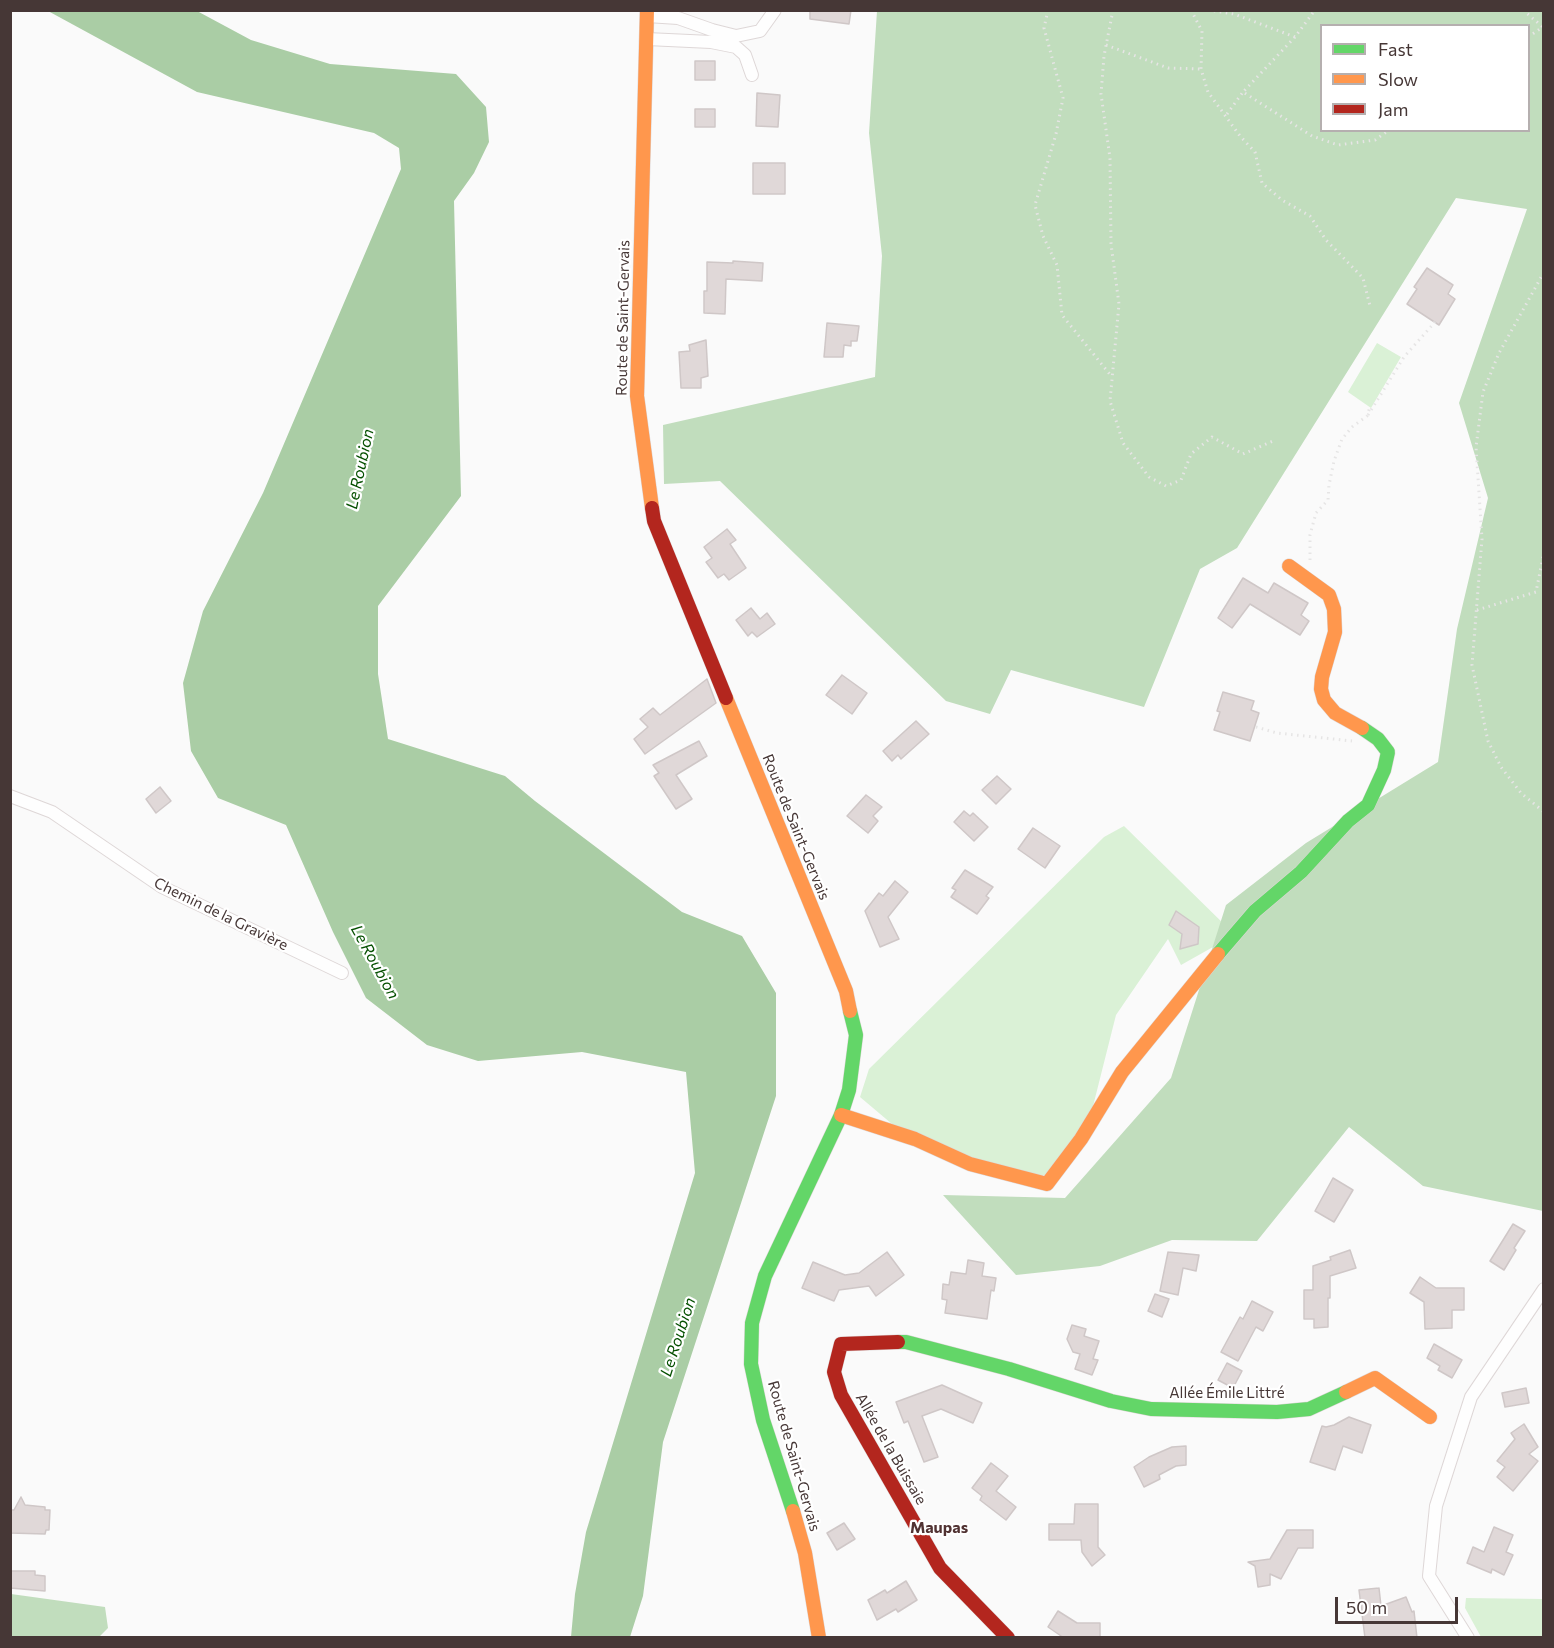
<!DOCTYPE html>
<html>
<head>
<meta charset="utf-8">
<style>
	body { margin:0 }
	#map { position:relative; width:1554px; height:1648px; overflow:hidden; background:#fafafa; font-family:Commissioner,sans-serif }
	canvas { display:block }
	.frame { position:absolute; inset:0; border:12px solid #463736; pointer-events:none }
	.legend { position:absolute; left:1320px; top:24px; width:210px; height:108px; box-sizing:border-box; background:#fff; border:2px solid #b5afaf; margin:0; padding:8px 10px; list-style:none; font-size:18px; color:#463736 }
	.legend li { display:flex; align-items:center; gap:12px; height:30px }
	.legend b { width:30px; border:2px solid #b5afaf }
	.scale { position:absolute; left:1335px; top:1597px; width:123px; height:27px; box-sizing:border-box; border:3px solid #463736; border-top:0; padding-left:8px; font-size:18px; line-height:21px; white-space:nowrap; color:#463736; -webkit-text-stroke:4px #fff; paint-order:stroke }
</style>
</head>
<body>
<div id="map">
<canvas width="1554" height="1648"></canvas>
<div class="frame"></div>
<ul class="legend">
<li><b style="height:8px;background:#63d668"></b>Fast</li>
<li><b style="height:8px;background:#ff974d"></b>Slow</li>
<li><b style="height:8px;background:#b3261e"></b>Jam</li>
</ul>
<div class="scale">50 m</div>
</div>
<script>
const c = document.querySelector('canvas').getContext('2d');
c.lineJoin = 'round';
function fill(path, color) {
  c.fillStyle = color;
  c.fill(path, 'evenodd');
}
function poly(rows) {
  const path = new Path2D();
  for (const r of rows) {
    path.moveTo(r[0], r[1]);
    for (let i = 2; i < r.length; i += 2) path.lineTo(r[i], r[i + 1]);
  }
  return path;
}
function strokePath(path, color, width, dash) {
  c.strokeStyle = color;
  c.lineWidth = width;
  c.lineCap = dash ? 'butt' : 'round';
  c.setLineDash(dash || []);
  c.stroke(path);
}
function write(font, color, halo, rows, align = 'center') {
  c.font = font + ' Commissioner,sans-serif';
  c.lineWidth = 4.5;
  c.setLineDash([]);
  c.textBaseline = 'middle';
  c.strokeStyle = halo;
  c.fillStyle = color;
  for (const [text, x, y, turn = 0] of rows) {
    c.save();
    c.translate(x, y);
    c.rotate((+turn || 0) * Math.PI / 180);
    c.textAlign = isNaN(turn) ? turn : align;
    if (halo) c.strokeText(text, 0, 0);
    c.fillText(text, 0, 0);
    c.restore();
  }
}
const green = poly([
	[1377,343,1401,357,1371,408,1348,392],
	[1124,826,1230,930,1213,947,1181,965,1168,939,1116,1015,1087,1130,1049,1175,1018,1175,905,1135,860,1097,869,1069,1104,837],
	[1466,1598,1543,1599,1543,1637,1481,1637,1465,1608]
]);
const forest = poly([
	[877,11,1543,11,1543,1211,1423,1186,1349,1127,1257,1241,1172,1240,1100,1266,1016,1275,943,1195,1065,1198,1171,1078,1226,905,1306,843,1438,762,1457,629,1488,498,1459,403,1527,209,1456,198,1237,548,1200,569,1144,707,1011,670,990,714,946,701,720,481,664,484,663,425,875,377,882,256,869,133],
	[1322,26,1528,26,1528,130,1322,130],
	[11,1594,105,1607,108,1628,99,1637,11,1636]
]);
const water = poly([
	[48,11,197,11,251,40,330,64,456,74,486,107,489,142,474,173,454,201,461,496,378,606,378,674,388,739,505,776,535,801,682,912,742,936,776,993,776,1096,663,1442,643,1596,630,1637,571,1637,575,1594,586,1532,695,1173,686,1072,582,1052,478,1061,427,1045,366,998,333,932,286,825,218,798,191,751,183,683,203,611,263,493,401,169,399,148,374,133,197,92]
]);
const building = poly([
	[810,10,851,10,849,24,810,19,810,10],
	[695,61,715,61,715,80,695,80,695,61],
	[757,93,780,95,778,127,756,126,757,93],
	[695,109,715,109,715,127,695,127,695,109],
	[753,163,785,163,785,194,753,194,753,163],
	[733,261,763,263,762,281,726,279,725,314,704,313,704,291,707,291,707,262,733,263,733,261],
	[1427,268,1453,285,1448,294,1455,299,1439,325,1407,304,1417,289,1414,287,1427,268],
	[827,323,859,326,857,341,851,341,851,346,844,345,843,357,824,357,827,323],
	[706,340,708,376,701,378,701,388,681,388,679,352,690,351,689,345,706,340],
	[727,529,736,540,730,544,746,568,729,580,724,574,718,578,706,562,712,558,704,547,727,529],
	[1243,578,1268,593,1274,583,1308,603,1301,615,1309,621,1300,635,1250,604,1232,628,1218,618,1243,578],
	[751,608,760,619,767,613,775,624,757,637,752,632,748,636,736,620,751,608],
	[842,675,867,693,852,714,826,695,842,675],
	[707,679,716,703,645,754,634,739,648,727,640,719,653,708,660,715,707,679],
	[1223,692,1254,701,1251,710,1259,713,1250,741,1214,730,1220,712,1217,711,1223,692],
	[916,721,929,734,901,759,898,755,892,761,883,751,916,721],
	[699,741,707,756,676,775,692,799,676,809,654,776,659,773,653,765,699,741],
	[997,776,1011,789,996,804,982,790,997,776],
	[160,787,171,801,156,813,146,799,160,787],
	[866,795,882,807,873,816,878,821,868,833,847,816,866,795],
	[964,811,970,816,973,813,988,827,974,841,954,822,964,811],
	[1033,828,1060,846,1045,868,1018,849,1033,828],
	[965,870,993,887,986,896,989,898,977,914,951,897,956,890,952,888,965,870],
	[895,881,908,892,888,917,899,939,880,947,865,911,879,893,883,896,895,881],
	[1176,911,1199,927,1198,944,1180,949,1182,934,1169,925,1176,911],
	[1333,1178,1353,1190,1334,1222,1315,1211,1333,1178],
	[1513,1224,1525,1231,1514,1248,1516,1250,1504,1270,1490,1261,1513,1224],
	[1350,1250,1356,1268,1330,1276,1330,1298,1328,1298,1328,1327,1314,1328,1314,1319,1304,1319,1304,1290,1313,1290,1313,1266,1331,1260,1330,1257,1350,1250],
	[887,1252,904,1275,876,1296,869,1286,839,1290,834,1301,802,1288,813,1262,845,1275,859,1273,887,1252],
	[1168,1252,1199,1255,1196,1271,1183,1268,1178,1295,1160,1291,1168,1252],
	[968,1260,984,1263,982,1276,996,1278,994,1291,991,1290,987,1319,945,1313,947,1300,942,1299,943,1284,949,1285,951,1272,966,1274,968,1260],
	[1420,1277,1436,1288,1464,1288,1464,1310,1452,1310,1452,1328,1425,1329,1424,1302,1410,1293,1420,1277],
	[1155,1294,1169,1299,1162,1317,1148,1311,1155,1294],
	[1252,1301,1273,1312,1263,1331,1256,1327,1238,1361,1221,1352,1240,1317,1243,1319,1252,1301],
	[1072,1325,1086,1329,1084,1336,1099,1341,1093,1359,1098,1360,1092,1375,1075,1369,1080,1354,1073,1352,1067,1339,1072,1325],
	[1434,1344,1462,1360,1452,1378,1438,1370,1440,1366,1427,1358,1434,1344],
	[1227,1363,1242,1371,1233,1388,1218,1380,1227,1363],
	[942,1385,982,1403,973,1423,941,1409,922,1416,938,1457,924,1462,908,1421,904,1423,896,1402,942,1385],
	[1526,1388,1529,1403,1505,1407,1502,1393,1526,1388],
	[1349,1417,1371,1425,1362,1453,1343,1446,1335,1470,1310,1462,1322,1426,1326,1427,1334,1425,1349,1417],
	[1524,1424,1538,1447,1529,1454,1538,1461,1513,1491,1497,1477,1505,1467,1497,1461,1515,1439,1511,1433,1524,1424],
	[1186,1446,1186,1465,1176,1466,1159,1475,1160,1479,1144,1487,1134,1467,1149,1457,1172,1447,1186,1446],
	[991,1463,1008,1476,996,1491,1016,1507,1006,1520,980,1500,982,1496,972,1488,991,1463],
	[21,1497,25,1505,45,1507,45,1510,50,1510,49,1530,46,1530,45,1534,10,1533,10,1510,14,1510,21,1497],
	[1075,1504,1098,1504,1098,1547,1105,1555,1092,1566,1082,1552,1081,1540,1049,1540,1049,1524,1074,1524,1075,1504],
	[844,1523,855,1539,837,1550,827,1533,844,1523],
	[1494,1527,1513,1535,1506,1552,1513,1555,1504,1575,1492,1569,1491,1573,1467,1563,1473,1547,1484,1552,1494,1527],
	[1287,1530,1313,1530,1313,1548,1298,1548,1281,1579,1270,1574,1270,1585,1258,1587,1255,1566,1248,1562,1270,1559,1287,1530],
	[10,1571,35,1571,35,1575,45,1576,45,1591,10,1588,10,1571],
	[906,1581,917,1600,898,1612,896,1609,877,1620,868,1600,885,1590,887,1593,906,1581],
	[1379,1588,1381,1606,1406,1597,1412,1612,1414,1611,1417,1638,1365,1638,1359,1590,1379,1588],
	[1058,1611,1077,1623,1100,1623,1100,1638,1064,1638,1048,1627,1058,1611]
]);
const path = poly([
	[1048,10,1044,28,1063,98,1056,134,1035,205,1043,236,1057,265,1062,315,1112,377],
	[1113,10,1104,56,1101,94,1110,158,1111,244,1119,304,1110,401,1123,443,1149,477,1166,486,1181,480,1191,454,1212,437,1243,454,1273,441],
	[1191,10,1202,31,1201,69,1208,92,1240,136,1255,152,1262,183,1282,200,1310,216,1326,240,1363,278,1370,306],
	[1208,10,1234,14,1295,37,1315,10],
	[1523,10,1544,28],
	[1295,37,1243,92,1312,136,1338,145,1375,140,1389,130],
	[1528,37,1543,27],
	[1106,45,1168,68,1201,69],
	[1227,114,1243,92],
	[1544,272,1499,353,1483,392,1476,447,1482,539,1472,665,1488,741,1501,767,1521,793,1544,812],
	[1368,415,1404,357,1435,322],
	[1310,560,1310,535,1316,513,1328,500,1329,485,1334,461,1342,439,1352,427,1367,416,1370,407],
	[1477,610,1536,592,1544,552],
	[1256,727,1277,733,1352,741]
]);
const street = poly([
	[647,16,678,18,712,30,736,36,760,31,775,10],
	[647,39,711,42,736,47,745,55,752,75],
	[10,796,52,812,162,887,342,973],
	[1468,1638,1429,1576,1436,1506,1471,1397,1544,1289]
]);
const fast = poly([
	[1218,954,1255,911,1301,872,1348,821,1368,805,1384,770,1388,752,1378,739,1362,728],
	[898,1342,906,1342,1009,1369,1111,1401,1151,1409,1277,1412,1309,1409,1346,1392],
	[793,1511,763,1420,751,1364,752,1323,765,1276,841,1115,849,1090,856,1035,850,1011]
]);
const slow = poly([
	[647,10,637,396,652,508],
	[1289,566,1329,595,1334,609,1335,632,1322,677,1321,689,1324,700,1335,713,1362,728],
	[726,698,846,991,850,1011],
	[841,1115,915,1139,970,1164,1047,1184,1081,1139,1122,1072,1218,954],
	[1346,1392,1375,1378,1430,1417],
	[793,1511,805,1553,819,1638]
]);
const jam = poly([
	[652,508,654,521,726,698],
	[898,1342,841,1344,834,1372,841,1395,940,1568,1008,1638]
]);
const streetNames = [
	["Route de Saint-Gervais",623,318,-89],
	["Route de Saint-Gervais",796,827,68],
	["Chemin de la Gravière",221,914,26],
	["Allée Émile Littré",1227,1393],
	["Allée de la Buissaie",891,1449,60],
	["Route de Saint-Gervais",794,1456,74]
];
const waterNames = [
	["Le Roubion",360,469,-78],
	["Le Roubion",375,962,61],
	["Le Roubion",678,1337,-72]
];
const neighbourhoodNames = [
	["Maupas",939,1528]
];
fill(green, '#daf1d6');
fill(forest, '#c1ddbd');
fill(water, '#aacda5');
fill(building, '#e0d8d8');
strokePath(building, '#cfc7c7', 1.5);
strokePath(street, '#ded7d7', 14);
strokePath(fast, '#ded7d7', 15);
strokePath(slow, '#ded7d7', 15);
strokePath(jam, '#ded7d7', 15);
strokePath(path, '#e6e5e5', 3, [1.5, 4.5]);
strokePath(street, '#fefefe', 12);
strokePath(fast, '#63d668', 14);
strokePath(slow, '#ff974d', 14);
strokePath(jam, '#b3261e', 14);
write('15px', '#463736', '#fff', streetNames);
write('italic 16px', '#055000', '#fff', waterNames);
write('bold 16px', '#513333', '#fff', neighbourhoodNames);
</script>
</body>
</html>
